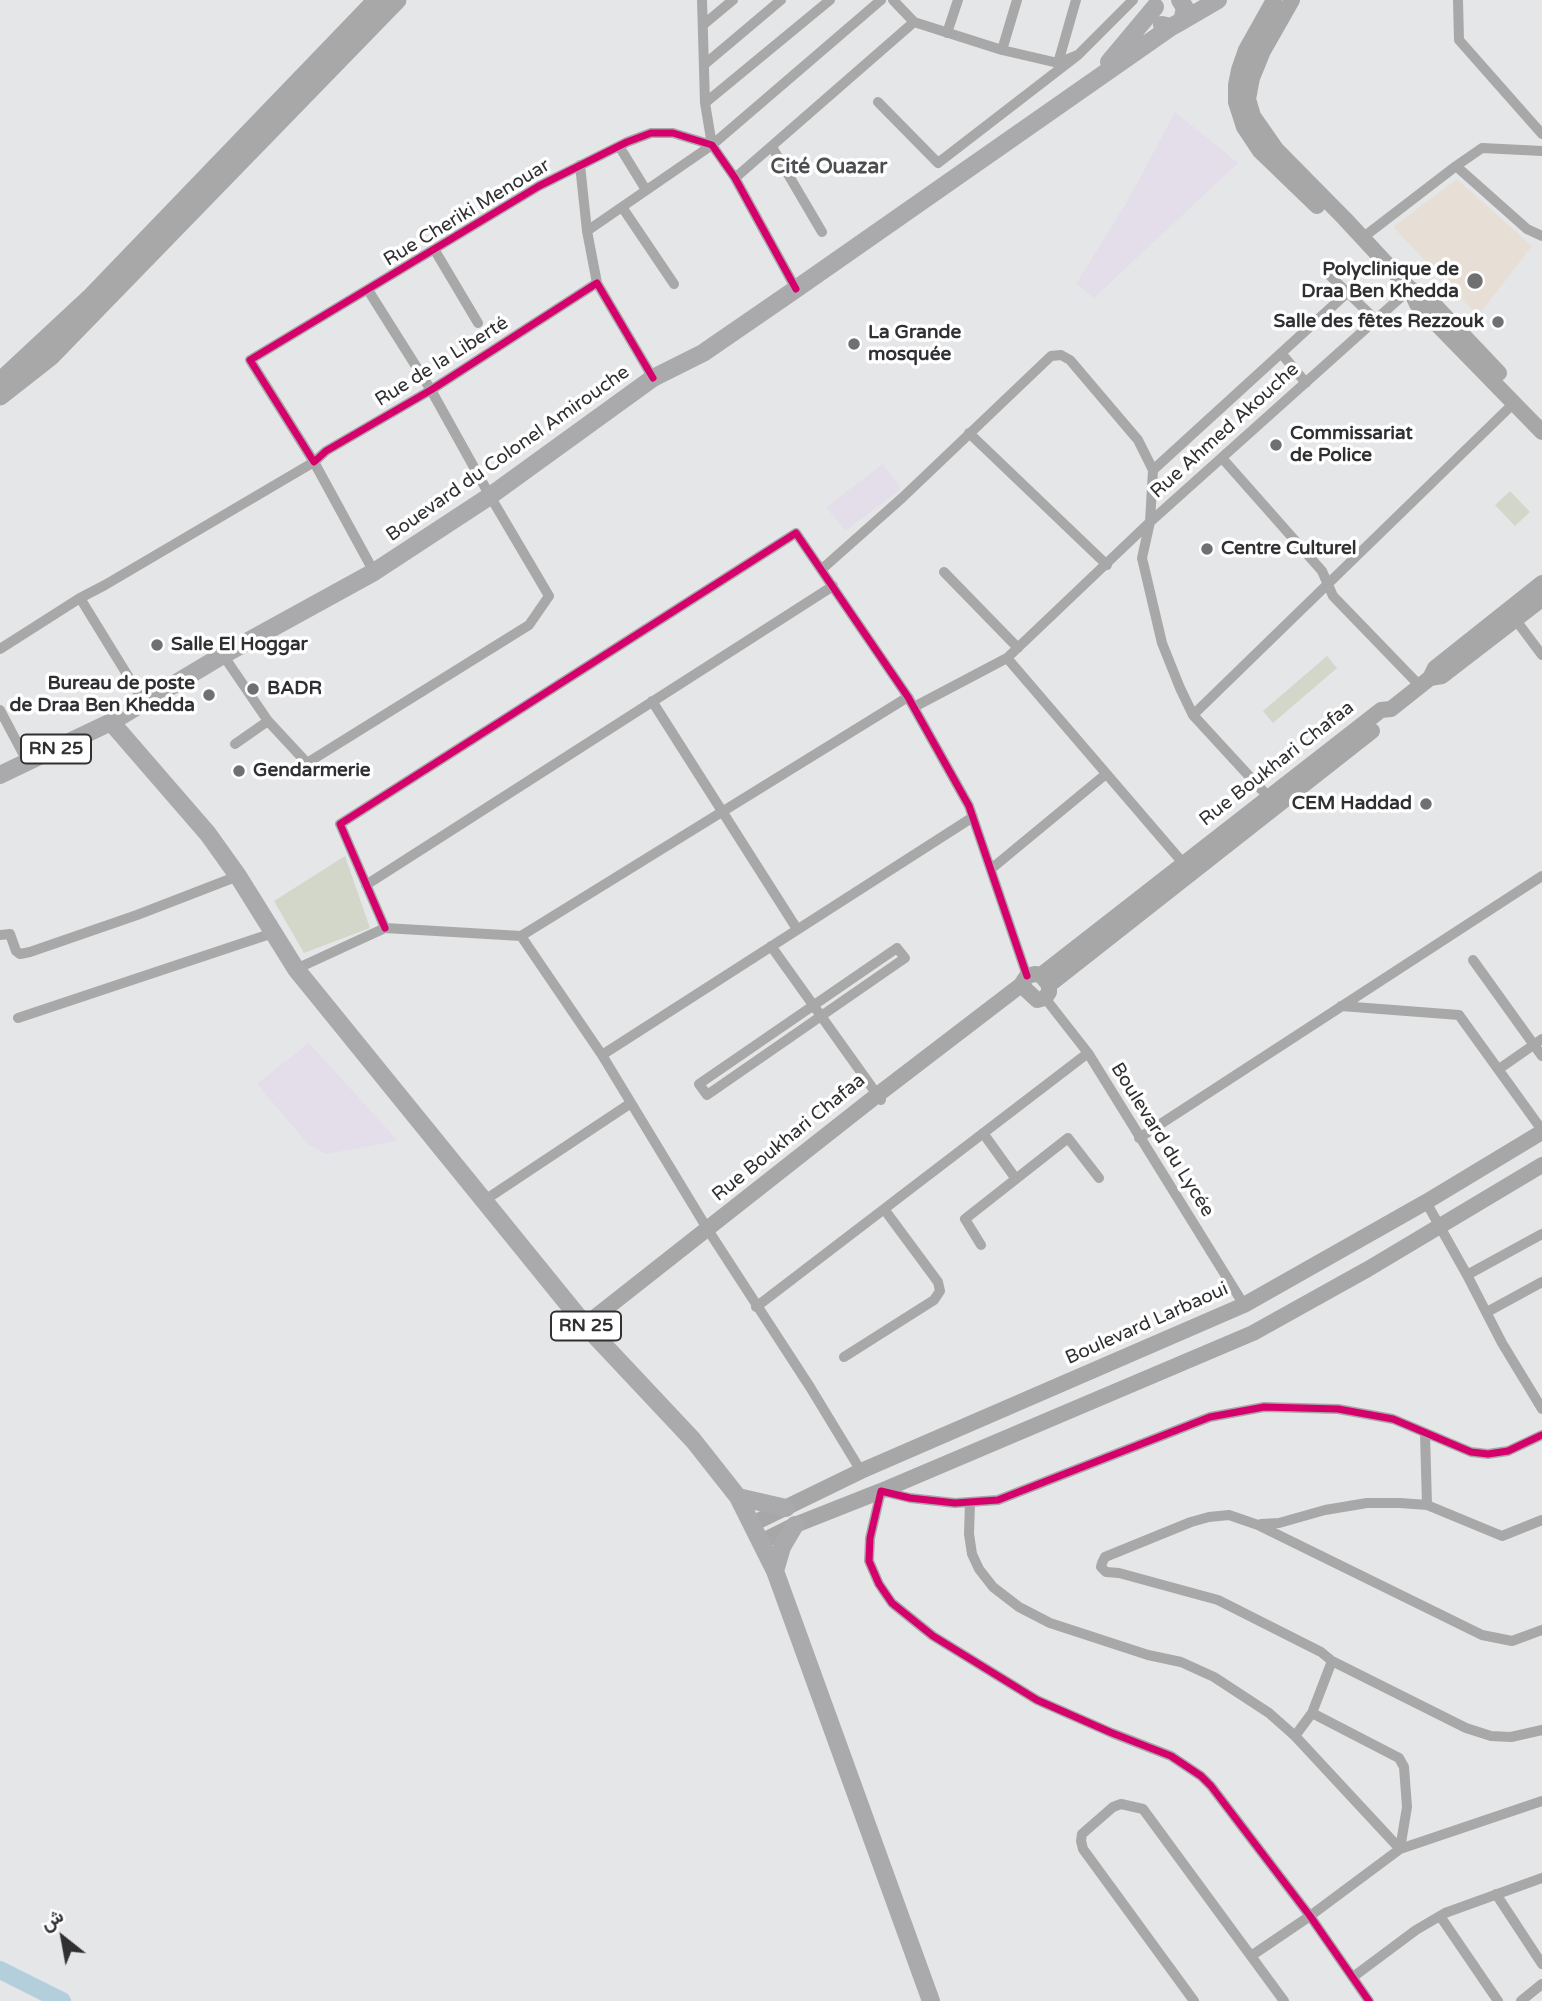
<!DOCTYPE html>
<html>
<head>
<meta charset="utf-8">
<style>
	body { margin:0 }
	#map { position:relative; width:1542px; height:2001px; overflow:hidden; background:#e5e6e8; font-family:"Varela Round",Vazirmatn,sans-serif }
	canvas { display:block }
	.north { position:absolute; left:28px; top:1903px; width:70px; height:70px; -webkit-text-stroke:5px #fff; paint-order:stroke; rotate:329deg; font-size:19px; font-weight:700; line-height:28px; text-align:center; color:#303032 }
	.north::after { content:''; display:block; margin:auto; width:24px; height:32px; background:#303032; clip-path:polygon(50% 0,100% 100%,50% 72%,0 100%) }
</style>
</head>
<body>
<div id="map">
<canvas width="1542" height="2001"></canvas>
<div class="north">ش</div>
</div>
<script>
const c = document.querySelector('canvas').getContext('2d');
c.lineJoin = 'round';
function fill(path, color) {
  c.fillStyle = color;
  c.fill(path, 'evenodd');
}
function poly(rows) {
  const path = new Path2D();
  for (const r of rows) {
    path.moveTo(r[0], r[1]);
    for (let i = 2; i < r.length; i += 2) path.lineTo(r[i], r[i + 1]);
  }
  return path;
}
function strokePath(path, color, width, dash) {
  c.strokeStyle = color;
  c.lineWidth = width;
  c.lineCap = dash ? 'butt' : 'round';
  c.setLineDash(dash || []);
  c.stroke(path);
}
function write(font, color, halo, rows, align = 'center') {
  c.font = font + ' "Varela Round",sans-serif';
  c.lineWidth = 7;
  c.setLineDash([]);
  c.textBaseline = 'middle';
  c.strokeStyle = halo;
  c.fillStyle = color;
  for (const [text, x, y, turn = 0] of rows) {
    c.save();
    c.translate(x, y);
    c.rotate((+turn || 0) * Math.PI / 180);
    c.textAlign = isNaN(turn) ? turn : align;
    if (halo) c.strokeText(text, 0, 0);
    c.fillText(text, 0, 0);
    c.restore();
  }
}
const commercial = poly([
	[1175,112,1238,163,1094,298,1076,284,1128,200],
	[883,464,901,489,845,531,826,507],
	[309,1043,398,1141,326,1154,308,1144,257,1084]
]);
const medical = poly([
	[1457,179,1532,246,1478,316,1393,227]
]);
const green = poly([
	[1510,491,1530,512,1515,526,1495,505],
	[1327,656,1337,668,1273,723,1263,711],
	[345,856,370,928,304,953,274,901]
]);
const river = poly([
	[0,1970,62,2001]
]);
const minor = poly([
	[702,0,705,103,712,145],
	[893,0,914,22],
	[1458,0,1459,40,1542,134],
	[703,25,733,0],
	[947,33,958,0],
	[1002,50,1017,0],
	[1058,63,1076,0],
	[705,64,781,0],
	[878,102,938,163,1078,55,1133,0],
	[705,103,830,0],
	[619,146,646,190],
	[772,147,822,232],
	[580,165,587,231,597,283],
	[1456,166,1527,229,1542,236],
	[735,178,914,22,1002,50,1058,63,1078,55],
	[622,207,674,284],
	[587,231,712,145,881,0],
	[1361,239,1456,166,1482,148,1542,151],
	[434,249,478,323],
	[1326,272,1376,320],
	[1281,353,1306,383],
	[653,378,597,283,431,390,326,451,314,462,250,360,539,186,627,142,651,133,673,133,712,145,735,178,796,289],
	[969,433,1107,565],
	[1222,458,1322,571,1333,596,1420,686],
	[1153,470,1348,292],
	[822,569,902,498,1051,356,1061,355,1070,360,1138,440,1153,470,1150,522,1007,658,914,707],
	[944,572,1018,648],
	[80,598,144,702],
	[1512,615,1542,655],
	[0,649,80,598,105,585,314,462,374,572],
	[223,655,268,721,235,744],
	[1007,658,1183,863],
	[908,697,521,936,602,1055,973,817],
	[652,701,797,929],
	[0,710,28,763],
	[1193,715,1514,403],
	[268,721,307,763,529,625,549,596,490,496,431,390,368,290],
	[1273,802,1193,715,1180,688,1162,643,1142,558,1150,522,1410,289],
	[991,869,1106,774],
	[366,885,833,586],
	[385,928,340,824,796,533,908,697,969,806,1027,976],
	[0,935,10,934,16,951,20,954,30,952,137,915,238,876],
	[771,946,881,1100],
	[897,948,905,958,707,1095,699,1084,897,948],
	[1473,960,1542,1056],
	[296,969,385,928,521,936],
	[1045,998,1088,1053,1244,1305],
	[1341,1006,1459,1015,1542,1130],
	[18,1018,273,933],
	[602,1055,708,1230,810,1387,861,1471],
	[1499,1069,1542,1039],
	[983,1133,1016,1179],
	[1139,1138,1542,876],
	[485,1200,631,1103],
	[1426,1202,1467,1275,1502,1343,1542,1409],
	[981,1245,965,1219,1068,1138,1099,1178],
	[1467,1275,1542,1234],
	[756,1307,1088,1053],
	[1487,1312,1542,1282],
	[844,1357,934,1300,940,1291,938,1282,884,1209],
	[1425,1433,1427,1505],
	[970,1503,969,1534,972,1554,979,1569,993,1587,1019,1607,1050,1623,1148,1655,1181,1662,1214,1677,1269,1713,1295,1736,1400,1849,1542,1801],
	[1261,1524,1279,1523,1325,1510,1367,1503,1400,1503,1427,1505,1502,1536,1542,1520],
	[1542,1630,1512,1641,1482,1635,1258,1525,1229,1515,1209,1517,1191,1522,1105,1557,1102,1563,1101,1567,1106,1572,1119,1573,1218,1600,1321,1652,1332,1661,1466,1728,1491,1736,1511,1737,1542,1730],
	[1295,1736,1312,1713,1332,1661],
	[1496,1894,1542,1964],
	[1440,1916,1498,2001],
	[1251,1956,1310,1916,1400,1849,1407,1807,1404,1767,1399,1758,1312,1713],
	[1353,1977,1416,1930,1445,1913,1542,1878],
	[1194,2001,1083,1849,1081,1841,1082,1834,1113,1807,1121,1804,1143,1809,1284,2001],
	[1369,2001,1310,1916,1211,1786,1201,1776,1171,1756,1112,1733,1037,1700,933,1636,892,1603,879,1584,869,1561,870,1538,881,1491,910,1498,955,1503,998,1500,1210,1417,1264,1407,1338,1409,1393,1419,1471,1452,1488,1454,1508,1451,1542,1435],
	[1521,2001,1542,1984]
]);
const secondary = poly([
	[1274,0,1246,50,1239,70,1236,85,1236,102,1244,127,1260,151,1317,206],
	[1292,0,1263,51,1252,78,1248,99,1253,116,1276,149,1345,219,1410,289,1417,304,1542,432],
	[1410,289,1425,295,1499,373],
	[1430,678,1442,676,1542,599],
	[1041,975,1381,710,1391,709,1420,686,1430,678,1435,668,1542,583],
	[1049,985,1372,731],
	[585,1325,876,1096,1021,985,1027,976,1035,974,1041,975,1049,985,1049,992,1045,998,1037,1000,1021,985],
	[752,1524,861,1471,1244,1305,1426,1202,1542,1132],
	[761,1542,795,1525,881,1491,1253,1333,1368,1269,1542,1165]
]);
const primary = poly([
	[1182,21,1218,0],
	[1162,25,1171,27,1182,21,1185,8,1180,0],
	[1109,62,1155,7],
	[111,722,208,834,238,876,296,969,585,1325,693,1440,738,1497,775,1571,931,2001],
	[0,775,111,722,223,655,374,572,490,496,653,378,703,353,796,289,1171,27],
	[738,1497,786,1508],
	[775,1571,782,1547,795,1525]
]);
const trunk = poly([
	[4,378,90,298,377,0],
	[0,396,51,356,397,0]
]);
const cycleway = poly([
	[653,378,597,283,431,390,326,451,314,462,250,360,539,186,627,142,651,133,673,133,712,145,735,178,796,289],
	[385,928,340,824,796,533,908,697,969,806,1027,976],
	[1369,2001,1310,1916,1211,1786,1201,1776,1171,1756,1112,1733,1037,1700,933,1636,892,1603,879,1584,869,1561,870,1538,881,1491,910,1498,955,1503,998,1500,1210,1417,1264,1407,1338,1409,1393,1419,1471,1452,1488,1454,1508,1451,1542,1435]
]);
const markers = [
	[1475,281,9,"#6f7072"],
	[1498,322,7,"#6f7072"],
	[854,344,7,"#6f7072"],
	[1276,445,7,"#6f7072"],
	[1207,549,7,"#6f7072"],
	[157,645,7,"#6f7072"],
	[253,689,7,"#6f7072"],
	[209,695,7,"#6f7072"],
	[239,771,7,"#6f7072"],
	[1426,804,7,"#6f7072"]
];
const shields = [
	[56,749,70],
	[586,1326,70]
];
const shieldNames = [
	["RN 25",56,749],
	["RN 25",586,1326]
];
const streetNames = [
	["Rue Cheriki Menouar",467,213,-31],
	["Rue de la Liberté",442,362,-32],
	["Rue Ahmed Akouche",1225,431,-42],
	["Bouevard du Colonel Amirouche",508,454,-35],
	["Rue Boukhari Chafaa",1277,764,-38],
	["Rue Boukhari Chafaa",789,1138,-39],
	["Boulevard du Lycée",1162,1140,58],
	["Boulevard Larbaoui",1147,1324,-24]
];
const poiNames = [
	["Polyclinique de",1459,270,"right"],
	["Draa Ben Khedda",1459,292,"right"],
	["Salle des fêtes Rezzouk",1484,322,"right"],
	["La Grande",868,333],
	["mosquée",868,355],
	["Commissariat",1290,434],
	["de Police",1290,456],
	["Centre Culturel",1221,549],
	["Salle El Hoggar",171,645],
	["Bureau de poste",195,684,"right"],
	["de Draa Ben Khedda",195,706,"right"],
	["BADR",267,689],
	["Gendarmerie",253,771],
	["CEM Haddad",1412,804,"right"]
];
const neighbourhoodNames = [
	["Cité Ouazar",829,167]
];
fill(commercial, '#e4deea');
fill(medical, '#e7dfd6');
fill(green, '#d2d7c9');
strokePath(river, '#b3cfdb', 18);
strokePath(minor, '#a8a8a8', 10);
strokePath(secondary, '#a7a7a7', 16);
strokePath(primary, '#aaaaac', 18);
strokePath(trunk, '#a8a8a9', 19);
strokePath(cycleway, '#d6006c', 7);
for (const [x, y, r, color] of markers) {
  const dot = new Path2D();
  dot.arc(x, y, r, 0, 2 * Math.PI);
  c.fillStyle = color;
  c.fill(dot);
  strokePath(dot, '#fff', 2.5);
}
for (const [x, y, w] of shields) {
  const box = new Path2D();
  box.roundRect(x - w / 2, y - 14.5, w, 29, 5);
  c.fillStyle = '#fff';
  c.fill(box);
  strokePath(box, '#303032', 2);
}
write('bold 18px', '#303032', null, shieldNames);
write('19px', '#303032', '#fff', streetNames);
write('bold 19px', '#303032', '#fff', poiNames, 'left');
write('bold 21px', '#4d4e50', '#fff', neighbourhoodNames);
</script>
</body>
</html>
